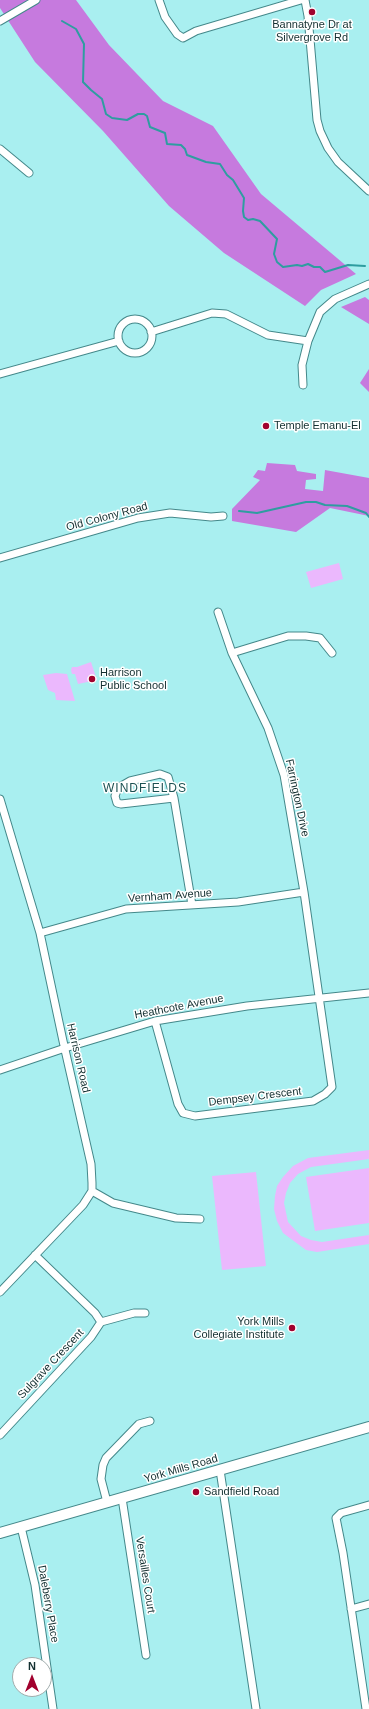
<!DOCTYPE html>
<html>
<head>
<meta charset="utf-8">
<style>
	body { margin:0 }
	#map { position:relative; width:369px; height:1709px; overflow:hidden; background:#a9eff0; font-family:Helvetica,sans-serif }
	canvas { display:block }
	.north { position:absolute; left:12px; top:1657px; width:40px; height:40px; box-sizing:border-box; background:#fff; border:1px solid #a1acac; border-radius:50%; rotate:0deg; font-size:11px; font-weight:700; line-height:16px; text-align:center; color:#132f30 }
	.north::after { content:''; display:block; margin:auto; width:14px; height:18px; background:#a1012e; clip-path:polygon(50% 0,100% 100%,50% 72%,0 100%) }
</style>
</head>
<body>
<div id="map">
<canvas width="369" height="1709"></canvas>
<div class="north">N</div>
</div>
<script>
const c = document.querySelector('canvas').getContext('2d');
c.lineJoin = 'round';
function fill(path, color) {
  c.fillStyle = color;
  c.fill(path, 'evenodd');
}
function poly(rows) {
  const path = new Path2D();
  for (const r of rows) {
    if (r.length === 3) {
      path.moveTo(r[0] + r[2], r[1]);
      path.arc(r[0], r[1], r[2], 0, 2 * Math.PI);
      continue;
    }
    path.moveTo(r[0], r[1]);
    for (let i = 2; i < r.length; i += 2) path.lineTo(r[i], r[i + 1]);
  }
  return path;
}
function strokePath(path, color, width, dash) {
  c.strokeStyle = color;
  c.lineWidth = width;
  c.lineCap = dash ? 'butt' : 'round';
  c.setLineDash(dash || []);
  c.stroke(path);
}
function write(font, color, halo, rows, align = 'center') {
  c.font = font + ' Helvetica,sans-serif';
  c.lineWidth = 3;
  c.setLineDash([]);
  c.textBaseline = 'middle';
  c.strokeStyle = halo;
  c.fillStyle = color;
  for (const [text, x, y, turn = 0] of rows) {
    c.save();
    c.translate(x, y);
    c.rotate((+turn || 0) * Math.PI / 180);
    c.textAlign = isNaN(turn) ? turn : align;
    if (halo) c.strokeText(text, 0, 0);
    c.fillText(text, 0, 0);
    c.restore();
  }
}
const green = poly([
	[339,563,343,579,311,588,306,572],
	[91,662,97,680,78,684,75,674,72,674,71,670,72,667,77,667],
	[56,673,67,674,75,701,56,700,55,693,48,690,43,675],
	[369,1150,369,1159,311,1167,298,1174,290,1183,286,1193,284,1203,288,1222,301,1236,311,1240,322,1242,369,1235,369,1244,317,1252,306,1250,283,1233,277,1221,274,1209,275,1196,277,1186,283,1177,293,1166,308,1158],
	[369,1168,369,1223,315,1231,306,1177],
	[256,1172,266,1266,222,1270,212,1176]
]);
const forest = poly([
	[0,0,76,0,109,45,163,101,213,126,261,194,356,274,321,290,305,306,224,253,169,206,103,131,35,62,0,8],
	[365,297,369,300,369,324,341,307],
	[369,369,369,392,360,383],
	[267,463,295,465,297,471,316,474,316,479,306,480,305,489,323,491,325,470,369,478,369,516,330,508,296,532,232,521,232,509,260,480,253,477,258,470,265,471]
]);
const stream = poly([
	[62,21,76,29,84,44,83,82,91,90,102,99,106,114,112,118,127,120,138,114,144,114,147,116,150,127,165,133,167,144,181,145,185,149,187,155,206,162,220,164,227,175,233,180,244,198,243,211,244,217,248,220,253,219,260,221,277,239,274,254,277,262,283,267,297,265,302,266,308,264,314,267,320,267,325,272,348,265,365,266],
	[239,511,257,513,306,502,316,502,325,505,347,506,366,513,369,517]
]);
const minor = poly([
	[159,0,165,17,177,34,183,38,196,31,301,0],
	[305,0,308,16,317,120,320,131,328,148,338,162,369,191],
	[0,21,36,0],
	[0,149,29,173],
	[135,336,17],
	[151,332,212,313,226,314,268,335,308,341],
	[0,374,119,341],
	[303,385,302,365,308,341,320,312,335,299,369,284],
	[0,558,138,518,170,513,211,517,223,516],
	[232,653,288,636,306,636,320,638,332,653],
	[174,798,121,804,117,803,115,796,118,788,130,781,160,774,168,777,174,798,192,905],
	[0,799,40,933,63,1041,91,1164,92,1183,92,1191,83,1205,0,1292],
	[40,933,126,909,238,902,304,892],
	[155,1021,178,1104,183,1113,195,1116,313,1101,325,1094,332,1087,304,892,284,775,268,728,232,653,218,612],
	[0,1070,65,1048,155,1021,247,1006,369,993],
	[92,1191,113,1203,176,1218,200,1219],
	[101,1322,134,1313,145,1313],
	[0,1435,91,1337,101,1322,95,1313,35,1255],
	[220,1470,256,1709],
	[122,1498,146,1655],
	[107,1502,101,1479,103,1465,106,1458,139,1424,150,1421],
	[21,1527,35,1585,53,1709],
	[351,1609,369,1604],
	[366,1709,343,1553,336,1518,341,1513,369,1505]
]);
const secondary = poly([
	[0,1533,369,1427]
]);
const markers = [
	[312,12,4,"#a1012e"],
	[266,426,4,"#a1012e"],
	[92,679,4,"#a1012e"],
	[292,1328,4,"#a1012e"],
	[196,1492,4,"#a1012e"]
];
const poiNames = [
	["Bannatyne Dr at",312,25,"center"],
	["Silvergrove Rd",312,38,"center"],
	["Temple Emanu-El",274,426],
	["Harrison",100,673],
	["Public School",100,686],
	["York Mills",284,1322,"right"],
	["Collegiate Institute",284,1335,"right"],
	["Sandfield Road",204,1492]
];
const streetNames = [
	["Old Colony Road",107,517,-15],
	["Farrington Drive",297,798,78],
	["Vernham Avenue",170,896,-4],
	["Heathcote Avenue",179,1007,-11],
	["Harrison Road",78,1058,77],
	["Dempsey Crescent",255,1097,-7],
	["Sulgrave Crescent",51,1364,-47],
	["York Mills Road",181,1469,-16],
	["Versailles Court",145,1575,81],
	["Daleberry Place",48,1604,80]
];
const neighbourhoodNames = [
	["WINDFIELDS",145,789]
];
fill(green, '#ebb8fd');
fill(forest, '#c67ade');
strokePath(stream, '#2e9da0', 2);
strokePath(minor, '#44888a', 9);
strokePath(secondary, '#44888a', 12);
strokePath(minor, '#fff', 7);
strokePath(secondary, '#fff', 10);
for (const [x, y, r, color] of markers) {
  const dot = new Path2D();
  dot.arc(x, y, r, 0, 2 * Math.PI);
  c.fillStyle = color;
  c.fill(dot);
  strokePath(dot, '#fff', 1.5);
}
write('11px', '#132f30', '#fff', poiNames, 'left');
write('11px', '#132f30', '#fff', streetNames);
c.letterSpacing = '1px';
write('12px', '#1b5152', '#fff', neighbourhoodNames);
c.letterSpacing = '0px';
</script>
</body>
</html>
